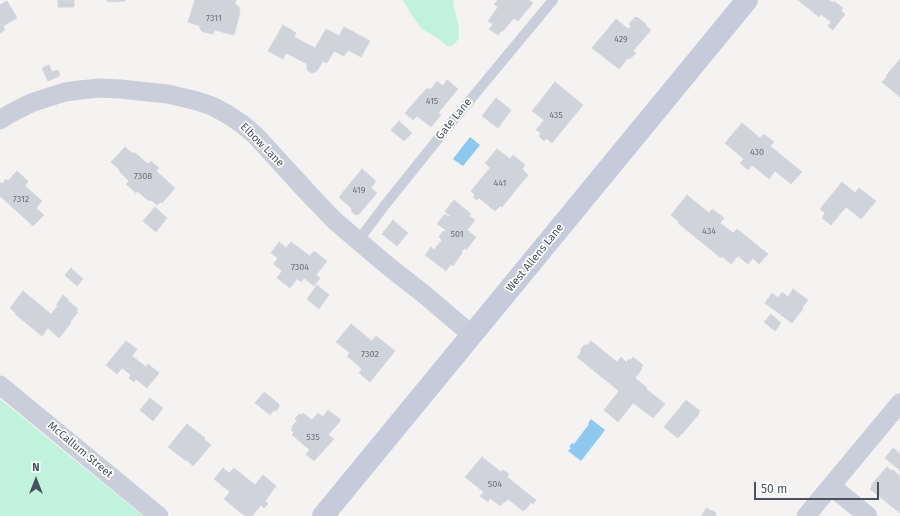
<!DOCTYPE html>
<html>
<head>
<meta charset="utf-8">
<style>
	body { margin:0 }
	#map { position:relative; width:900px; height:516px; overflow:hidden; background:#f5f3f2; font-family:"Fira Sans",sans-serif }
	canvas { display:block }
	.north { position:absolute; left:16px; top:460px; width:40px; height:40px; -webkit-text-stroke:3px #fff; paint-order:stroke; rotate:0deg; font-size:11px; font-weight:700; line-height:16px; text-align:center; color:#495161 }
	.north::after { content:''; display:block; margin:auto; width:14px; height:18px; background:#495161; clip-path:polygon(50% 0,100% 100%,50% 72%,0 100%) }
	.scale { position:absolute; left:754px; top:482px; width:125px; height:18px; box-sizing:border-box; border:2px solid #495161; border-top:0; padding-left:5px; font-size:12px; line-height:14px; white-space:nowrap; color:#495161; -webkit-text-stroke:3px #fff; paint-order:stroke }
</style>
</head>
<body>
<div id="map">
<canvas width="900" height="516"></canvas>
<div class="north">N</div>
<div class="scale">50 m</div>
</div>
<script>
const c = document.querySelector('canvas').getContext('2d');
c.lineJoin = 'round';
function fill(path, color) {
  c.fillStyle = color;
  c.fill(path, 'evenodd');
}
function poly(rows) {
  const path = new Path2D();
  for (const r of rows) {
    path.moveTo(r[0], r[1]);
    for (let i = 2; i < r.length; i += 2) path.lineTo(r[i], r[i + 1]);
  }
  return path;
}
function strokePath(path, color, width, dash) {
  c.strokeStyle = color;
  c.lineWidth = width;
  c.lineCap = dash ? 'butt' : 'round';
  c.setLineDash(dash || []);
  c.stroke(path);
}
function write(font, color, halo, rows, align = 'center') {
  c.font = font + ' "Fira Sans",sans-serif';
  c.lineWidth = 3.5;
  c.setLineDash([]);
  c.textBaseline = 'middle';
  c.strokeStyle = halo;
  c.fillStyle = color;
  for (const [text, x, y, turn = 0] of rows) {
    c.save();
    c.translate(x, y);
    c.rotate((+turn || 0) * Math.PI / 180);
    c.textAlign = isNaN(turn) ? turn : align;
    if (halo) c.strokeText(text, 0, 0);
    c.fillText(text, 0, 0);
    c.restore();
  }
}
const green = poly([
	[401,0,454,0,453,3,459,27,459,38,456,42,452,46,447,46,439,39,422,29,413,17,404,2],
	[0,399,143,516,0,516]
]);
const water = poly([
	[470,137,480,145,463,166,453,159],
	[591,419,605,430,581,461,568,451,571,448,569,447,572,443,574,444,589,424,588,423]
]);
const building = poly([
	[58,0,74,0,74,7,58,7,58,0],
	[107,0,125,0,125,1,108,2,107,0],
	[195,0,236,0,235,4,239,7,240,13,234,35,215,30,213,34,203,32,200,29,200,26,188,22,195,0],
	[498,0,529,0,533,3,518,21,514,18,502,32,501,31,498,35,489,29,493,24,488,21,498,7,494,4,498,0],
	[798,0,829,0,833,3,834,1,843,8,841,11,845,14,833,30,828,26,831,22,821,14,819,17,798,0],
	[7,1,17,18,3,26,5,30,0,33,0,5,7,1],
	[635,17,636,18,637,17,646,24,645,25,651,30,633,51,636,53,630,59,628,58,619,69,592,48,616,19,628,29,631,26,629,24,635,17],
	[283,25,296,33,294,37,315,48,326,29,339,36,344,27,370,41,361,57,348,50,344,56,334,51,327,63,323,61,317,71,313,73,308,71,307,69,307,64,286,53,283,59,268,51,283,25],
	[900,59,900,97,882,82,887,77,886,76,900,59],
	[49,65,52,72,58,70,60,76,48,81,42,68,49,65],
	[447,80,458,89,438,113,441,115,431,127,417,116,413,120,405,113,426,89,431,89,437,81,443,86,447,80],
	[555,82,583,105,552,143,546,138,544,141,539,136,541,133,536,130,544,120,532,111,555,82],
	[496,98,511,110,498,128,482,116,496,98],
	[399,121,412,133,404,141,391,130,399,121],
	[742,123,760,138,764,134,774,142,770,146,802,172,791,184,775,171,769,179,752,165,748,170,740,163,744,159,725,143,742,123],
	[125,147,133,154,134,152,148,164,151,161,159,168,156,171,175,188,162,203,160,202,157,205,151,200,149,201,137,191,136,193,126,184,129,181,119,171,120,170,111,162,125,147],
	[497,149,510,159,513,155,525,165,522,169,528,175,502,207,500,206,495,211,479,198,477,200,473,197,475,195,471,191,490,168,485,163,497,149],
	[362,169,376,181,371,188,377,193,359,214,355,215,352,212,351,208,339,197,362,169],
	[17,171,28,181,25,186,42,201,36,208,44,215,33,226,0,196,0,182,2,184,6,179,8,181,17,171],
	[842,182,855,193,859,188,876,201,861,219,846,207,831,225,822,218,825,213,820,209,842,182],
	[687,195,709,213,712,209,724,218,720,223,733,233,737,229,768,254,759,264,753,258,748,264,738,256,731,264,722,256,721,258,678,223,679,222,671,215,687,195],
	[454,200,471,214,469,216,475,220,467,230,476,237,466,250,465,248,461,252,462,253,453,266,451,264,446,271,425,255,431,247,434,250,442,240,439,237,443,231,445,232,446,230,437,224,445,214,449,217,450,216,445,211,454,200],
	[155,207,167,218,156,232,143,221,155,207],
	[393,220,408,233,397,246,382,234,393,220],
	[279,242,286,248,291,242,310,256,314,251,327,261,316,275,320,278,314,286,304,278,301,282,297,279,290,288,277,278,282,271,274,264,278,258,271,253,279,242],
	[71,268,83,279,77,286,65,275,71,268],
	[317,285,329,295,319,309,307,299,317,285],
	[793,289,808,300,802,308,803,309,792,323,765,303,772,293,778,298,782,292,788,297,793,289],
	[23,291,51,314,58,306,56,305,63,295,68,299,67,300,78,309,76,310,78,312,70,322,71,323,59,338,48,328,42,336,15,314,16,313,10,308,23,291],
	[771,314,781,323,775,331,764,322,771,314],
	[351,324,372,341,376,336,395,351,370,382,359,373,362,369,347,356,350,353,336,342,351,324],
	[126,341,137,349,132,356,146,367,148,364,159,373,147,388,136,379,134,382,129,378,131,375,122,368,117,374,106,365,126,341],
	[591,341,617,362,621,357,626,362,629,359,631,360,633,357,643,365,641,368,642,369,635,378,647,388,646,389,665,404,653,418,633,403,618,422,604,410,619,391,577,357,581,352,581,349,584,345,588,345,591,341],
	[264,392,279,404,278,405,280,406,276,411,274,410,270,415,255,403,264,392],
	[150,398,163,408,153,421,140,410,150,398],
	[686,400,700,411,698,413,699,414,682,434,682,433,678,438,664,427,686,400],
	[328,410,341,420,328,435,334,439,314,461,306,454,310,450,292,435,294,433,291,430,293,427,292,426,297,421,295,419,299,414,301,415,303,413,312,420,318,413,323,417,328,410],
	[187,424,205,438,204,439,211,445,193,466,187,460,186,461,168,447,187,424],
	[893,448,900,454,900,471,896,467,885,458,893,448],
	[482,457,501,472,503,470,509,474,507,477,536,500,533,504,530,502,529,503,530,504,525,510,524,509,523,511,508,499,505,502,504,502,500,506,490,498,488,502,480,496,484,492,465,477,482,457],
	[887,467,892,471,893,470,900,476,900,495,878,477,887,467],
	[223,468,229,473,234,468,255,485,263,475,276,486,265,501,268,504,264,508,261,505,252,516,245,516,224,499,230,492,214,479,223,468],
	[878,477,900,495,900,513,870,489,872,487,871,486,878,477],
	[707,508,711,511,712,510,716,513,715,514,717,516,701,516,707,508]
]);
const lane = poly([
	[358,241,385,205,446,129,553,0]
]);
const street = poly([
	[0,120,13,112,31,103,49,97,65,92,80,90,99,88,120,89,168,94,197,101,212,106,227,114,242,124,256,136,310,195,335,221,388,266,425,295,472,335],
	[0,385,159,516],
	[831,486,868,516],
	[806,516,900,403]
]);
const secondary = poly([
	[323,516,747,0]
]);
const numberNames = [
	["7311",214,18],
	["429",621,39],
	["415",432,101],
	["435",556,115],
	["430",757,152],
	["7308",143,176],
	["441",500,183],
	["419",359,190],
	["7312",21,199],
	["434",709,231],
	["501",457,234],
	["7304",300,267],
	["7302",370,354],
	["535",313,437],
	["504",495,484]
];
const streetNames = [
	["Gate Lane",454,119,-51],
	["Elbow Lane",262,145,45],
	["West Allens Lane",535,258,-51],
	["McCallum Street",80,450,40]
];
fill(green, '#c1f2dd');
fill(water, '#8dc8f0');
fill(building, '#d1d3da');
strokePath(building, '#d6d7de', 1);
strokePath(lane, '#c9ceda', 10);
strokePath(street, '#c9ceda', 19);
strokePath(secondary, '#c5cbdb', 22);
write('9px', '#6b727f', null, numberNames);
write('11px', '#495161', '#fff', streetNames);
</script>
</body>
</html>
